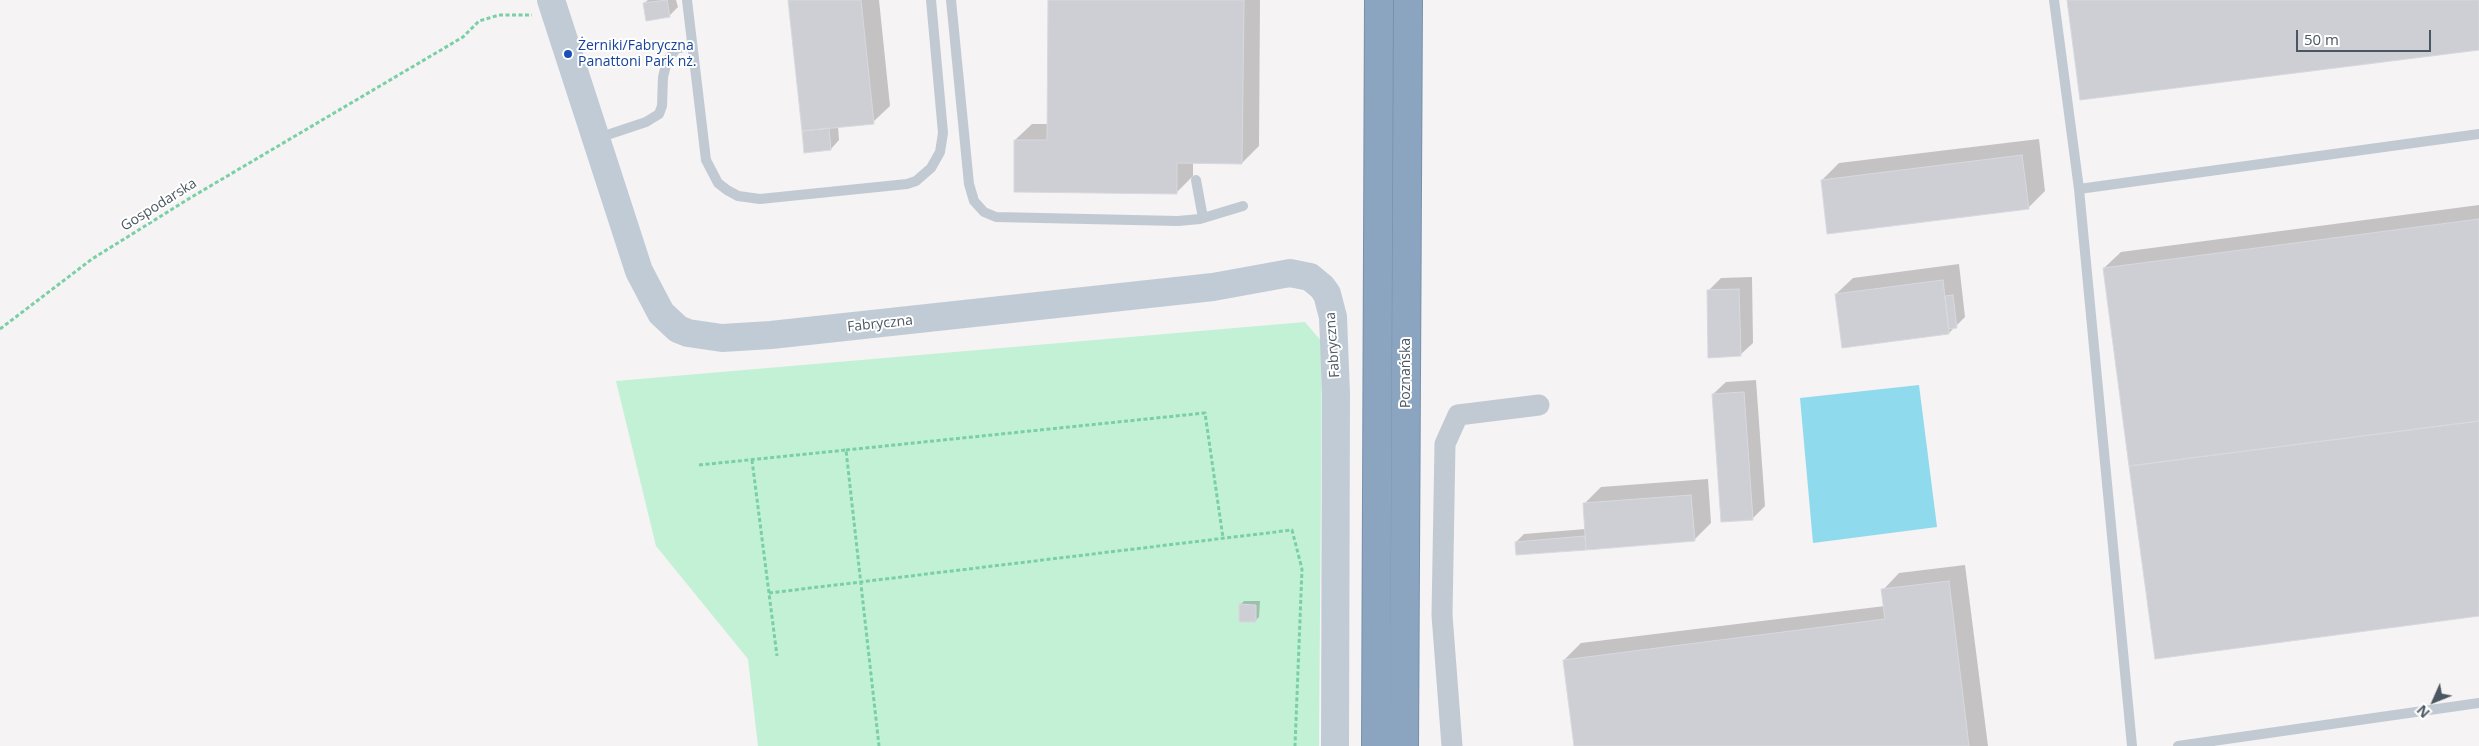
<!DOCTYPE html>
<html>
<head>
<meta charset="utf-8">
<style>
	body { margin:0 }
	#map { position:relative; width:2479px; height:746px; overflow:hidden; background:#f5f3f3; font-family:"Open Sans",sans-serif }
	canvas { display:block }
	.north { position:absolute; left:2409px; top:676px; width:50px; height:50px; -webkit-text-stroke:4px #fff; paint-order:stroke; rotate:226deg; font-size:14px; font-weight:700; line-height:20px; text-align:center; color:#4a5661 }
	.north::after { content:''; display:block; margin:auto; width:18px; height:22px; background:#4a5661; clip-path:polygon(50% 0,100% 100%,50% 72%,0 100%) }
	.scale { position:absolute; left:2296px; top:30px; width:135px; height:22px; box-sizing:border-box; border:2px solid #4a5661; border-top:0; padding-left:6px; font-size:15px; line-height:18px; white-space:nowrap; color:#4a5661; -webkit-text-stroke:4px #fff; paint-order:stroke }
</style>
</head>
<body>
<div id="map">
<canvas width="2479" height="746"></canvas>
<div class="north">N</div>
<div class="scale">50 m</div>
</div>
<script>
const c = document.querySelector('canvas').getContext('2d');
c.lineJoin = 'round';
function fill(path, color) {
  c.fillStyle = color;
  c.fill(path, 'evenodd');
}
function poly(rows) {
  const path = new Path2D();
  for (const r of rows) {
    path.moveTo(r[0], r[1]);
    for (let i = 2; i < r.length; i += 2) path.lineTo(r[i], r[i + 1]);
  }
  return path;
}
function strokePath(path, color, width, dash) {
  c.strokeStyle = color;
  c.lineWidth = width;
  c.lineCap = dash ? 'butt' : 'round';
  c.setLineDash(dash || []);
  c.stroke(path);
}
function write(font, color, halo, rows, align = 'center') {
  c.font = font + ' "Open Sans",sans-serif';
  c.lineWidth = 4;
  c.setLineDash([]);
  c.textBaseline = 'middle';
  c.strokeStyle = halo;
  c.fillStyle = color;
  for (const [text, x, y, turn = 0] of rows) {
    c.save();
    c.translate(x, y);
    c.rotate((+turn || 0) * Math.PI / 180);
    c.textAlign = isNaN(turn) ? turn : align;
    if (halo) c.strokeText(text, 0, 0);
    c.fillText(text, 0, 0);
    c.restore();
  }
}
const green = poly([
	[1305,322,1322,342,1319,746,758,746,748,659,656,546,616,381]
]);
const water = poly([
	[1919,385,1937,527,1813,543,1800,398]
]);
const shadow = poly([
	[648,0,676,0,678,7,669,16,644,3],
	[790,0,879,0,890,106,873,122,838,126,839,140,831,149],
	[1049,0,1260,0,1259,146,1242,163,1193,162,1193,176,1176,193,1015,140,1032,124,1048,124],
	[2039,139,2045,191,2028,208,1822,180,1839,163],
	[2479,205,2479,615,2104,268,2121,252],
	[1959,264,1965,317,1949,333,1836,294,1853,278],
	[1752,277,1753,343,1740,355,1708,291,1721,278],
	[1756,380,1765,506,1752,519,1713,394,1726,382],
	[1708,479,1711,523,1694,540,1517,554,1516,542,1524,534,1586,529,1584,504,1601,487],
	[1965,565,1988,746,1575,746,1564,660,1581,643,1885,606,1883,590,1899,573],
	[1244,601,1260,601,1259,617,1255,621,1240,605]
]);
const building = poly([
	[667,0,670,17,646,21,643,3,667,0],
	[788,0,861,0,874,124,802,131,788,0],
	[1048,0,1244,0,1242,164,1177,163,1177,194,1014,192,1014,140,1047,140,1048,0],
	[2067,0,2479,0,2479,50,2080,100,2067,0],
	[829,128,831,150,804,153,802,131,829,128],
	[2022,155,2029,209,1827,234,1821,180,2022,155],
	[2479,219,2479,421,2129,466,2103,268,2479,219],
	[1943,280,1949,334,1842,348,1835,294,1943,280],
	[1739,289,1741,356,1708,358,1707,290,1739,289],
	[1953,295,1957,328,1949,329,1945,296,1953,295],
	[1744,392,1753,520,1721,522,1712,394,1744,392],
	[2479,421,2479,616,2155,659,2129,466,2479,421],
	[1691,495,1695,541,1586,550,1583,503,1691,495],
	[1585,536,1586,550,1516,555,1515,542,1585,536],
	[1949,581,1969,746,1574,746,1563,660,1885,619,1881,589,1949,581],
	[1239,604,1256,605,1256,622,1239,622,1239,604]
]);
const path = poly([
	[0,329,92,259,190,198,463,37,479,21,499,15,532,15],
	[846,450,1205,413,1223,538],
	[752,460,777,656],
	[699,465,846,450,879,746],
	[769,593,1292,530,1302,569,1295,746]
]);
const lane = poly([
	[687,0,706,160,718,183,727,190,738,196,760,199,907,184,916,181,931,168,940,152,943,133,931,0],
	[951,0,969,184,974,201,984,212,996,217,1178,221,1200,219,1243,206],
	[2054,0,2079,189,2132,746],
	[598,138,646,122,659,114,662,106,663,77,667,61,676,49,692,45],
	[1196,180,1203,218],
	[2079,189,2479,134],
	[2178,746,2479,703]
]);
const street = poly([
	[1452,746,1442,615,1445,444,1458,415,1539,405]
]);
const secondary = poly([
	[551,0,639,271,661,313,678,329,688,333,722,338,771,335,1213,287,1290,273,1310,277,1322,287,1327,294,1333,317,1336,394,1335,746]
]);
const highway = poly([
	[1376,746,1379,0],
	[1404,746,1408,0]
]);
const markers = [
	[568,54,5,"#1a4fb4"]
];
const transitNames = [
	["Żerniki/Fabryczna",578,46],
	["Panattoni Park nż.",578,62]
];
const streetNames = [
	["Gospodarska",159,205,-32],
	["Fabryczna",880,324,-6],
	["Fabryczna",1333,345,-94],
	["Poznańska",1406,373,-90]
];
fill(green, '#c3f1d5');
fill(water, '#90daee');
fill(shadow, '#0003');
fill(building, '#cdcfd5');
strokePath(building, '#d7d9de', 1);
strokePath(highway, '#7690ad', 30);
strokePath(path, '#7ad0a6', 3, [4, 2.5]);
strokePath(lane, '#c1cad2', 10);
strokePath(street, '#c1cad2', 21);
strokePath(secondary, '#c1cbd6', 28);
strokePath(highway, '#8ba5c1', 28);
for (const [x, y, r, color] of markers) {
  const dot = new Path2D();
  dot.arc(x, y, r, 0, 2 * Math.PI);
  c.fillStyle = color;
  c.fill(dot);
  strokePath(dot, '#fff', 2);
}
write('14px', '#164399', '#fff', transitNames, 'left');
write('14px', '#4a5661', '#fff', streetNames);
</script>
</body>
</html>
